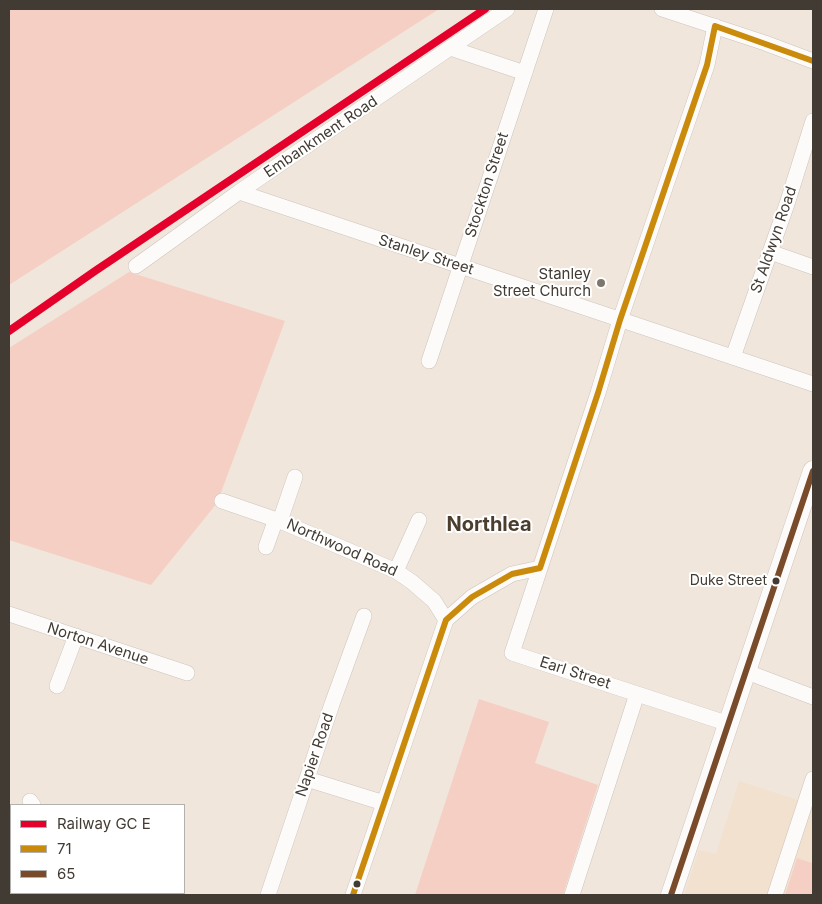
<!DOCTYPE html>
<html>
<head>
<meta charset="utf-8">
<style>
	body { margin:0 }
	#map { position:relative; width:822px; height:904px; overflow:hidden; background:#f0e6dc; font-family:Inter,sans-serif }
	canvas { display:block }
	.frame { position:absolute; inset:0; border:10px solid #423b33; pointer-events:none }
	.legend { position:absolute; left:10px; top:804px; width:175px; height:90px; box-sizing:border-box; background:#fff; border:1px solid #b3b1ad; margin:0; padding:6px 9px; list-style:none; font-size:15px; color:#423b33 }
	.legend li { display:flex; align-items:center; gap:10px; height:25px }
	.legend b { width:25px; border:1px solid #b3b1ad }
</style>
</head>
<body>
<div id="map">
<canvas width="822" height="904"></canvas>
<div class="frame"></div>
<ul class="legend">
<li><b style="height:6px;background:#e4002b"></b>Railway GC E</li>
<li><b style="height:6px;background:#ca8b0d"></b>71</li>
<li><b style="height:6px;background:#7a4b2a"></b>65</li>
</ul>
</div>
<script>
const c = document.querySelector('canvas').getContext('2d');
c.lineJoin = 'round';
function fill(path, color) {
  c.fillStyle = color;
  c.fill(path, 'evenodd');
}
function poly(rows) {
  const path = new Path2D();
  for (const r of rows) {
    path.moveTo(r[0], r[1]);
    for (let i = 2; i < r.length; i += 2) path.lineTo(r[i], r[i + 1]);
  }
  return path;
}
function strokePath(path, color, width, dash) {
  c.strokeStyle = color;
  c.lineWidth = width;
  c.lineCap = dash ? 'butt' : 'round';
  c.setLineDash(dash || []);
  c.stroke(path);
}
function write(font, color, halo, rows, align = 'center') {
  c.font = font + ' Inter,sans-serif';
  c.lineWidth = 4;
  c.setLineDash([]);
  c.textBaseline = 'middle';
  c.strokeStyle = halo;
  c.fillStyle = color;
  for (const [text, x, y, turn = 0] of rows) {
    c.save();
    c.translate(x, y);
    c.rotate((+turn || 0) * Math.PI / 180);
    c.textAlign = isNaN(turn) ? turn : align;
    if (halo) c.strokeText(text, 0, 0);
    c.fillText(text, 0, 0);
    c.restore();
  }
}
const built = poly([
	[739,781,813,805,812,863,797,858,785,895,684,895,699,850,716,854]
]);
const green = poly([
	[9,9,439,9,9,285],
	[129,272,285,321,217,503,151,585,9,540,9,348],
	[479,699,549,722,535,763,598,785,563,895,415,895],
	[797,858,812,863,813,860,813,895,785,895]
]);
const street = poly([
	[662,9,765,43,813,61],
	[715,26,707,65,620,320,598,393,512,653,729,724],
	[450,48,525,73],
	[239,192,813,384],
	[770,252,813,267],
	[136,266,239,192,507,9],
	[733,357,787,204,813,121],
	[429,361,546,9],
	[222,501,280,521,396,571,412,582,434,601,446,620],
	[280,521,295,477],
	[266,547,276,519],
	[396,571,419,520],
	[9,614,187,673],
	[747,672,813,697],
	[57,686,76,636],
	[307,779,384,803],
	[30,801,33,805],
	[9,859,11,858],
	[82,893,83,895],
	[268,895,332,704,364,616],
	[353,895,446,620,472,597,512,574,540,568],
	[572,895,637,694],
	[775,895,813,779]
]);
const secondary = poly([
	[671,895,813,471]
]);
const bus1 = poly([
	[353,895,446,620,472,597,512,574,540,568,598,393,620,320,707,65,715,26,813,61]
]);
const bus2 = poly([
	[671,895,813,471]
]);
const rail1 = poly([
	[9,331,95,271,485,9]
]);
const markers = [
	[601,283,5,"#7f776e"],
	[776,581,4.5,"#423b33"],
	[357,884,4.5,"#423b33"]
];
const busNames = [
	["Duke Street",767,581]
];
const streetNames = [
	["Embankment Road",321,137,-34],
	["Stockton Street",487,185,-72],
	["St Aldwyn Road",774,240,-71],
	["Stanley Street",426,255,18],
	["Northwood Road",342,548,24],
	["Norton Avenue",98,644,18],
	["Earl Street",575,673,18],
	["Napier Road",315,755,-71]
];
const poiNames = [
	["Stanley",591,274],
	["Street Church",591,291]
];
const districtNames = [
	["Northlea",489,525]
];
fill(built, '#f2e1ce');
fill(green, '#f5cfc3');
strokePath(street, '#ccc4bc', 16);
strokePath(secondary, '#ccc4bc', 21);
strokePath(street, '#fdfbfa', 15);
strokePath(secondary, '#fdfbfa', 20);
strokePath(bus1, '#ca8b0d', 6);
strokePath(bus2, '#7a4b2a', 6);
strokePath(rail1, '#e4002b', 8);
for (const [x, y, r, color] of markers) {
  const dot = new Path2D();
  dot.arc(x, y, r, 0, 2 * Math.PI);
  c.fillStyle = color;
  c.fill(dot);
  strokePath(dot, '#fff', 2);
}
write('14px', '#423b33', '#fff', busNames, 'right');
write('15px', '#423b33', '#fff', streetNames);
write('15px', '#423b33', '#fff', poiNames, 'right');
write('bold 20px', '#4c3e2e', '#fff', districtNames);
</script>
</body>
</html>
